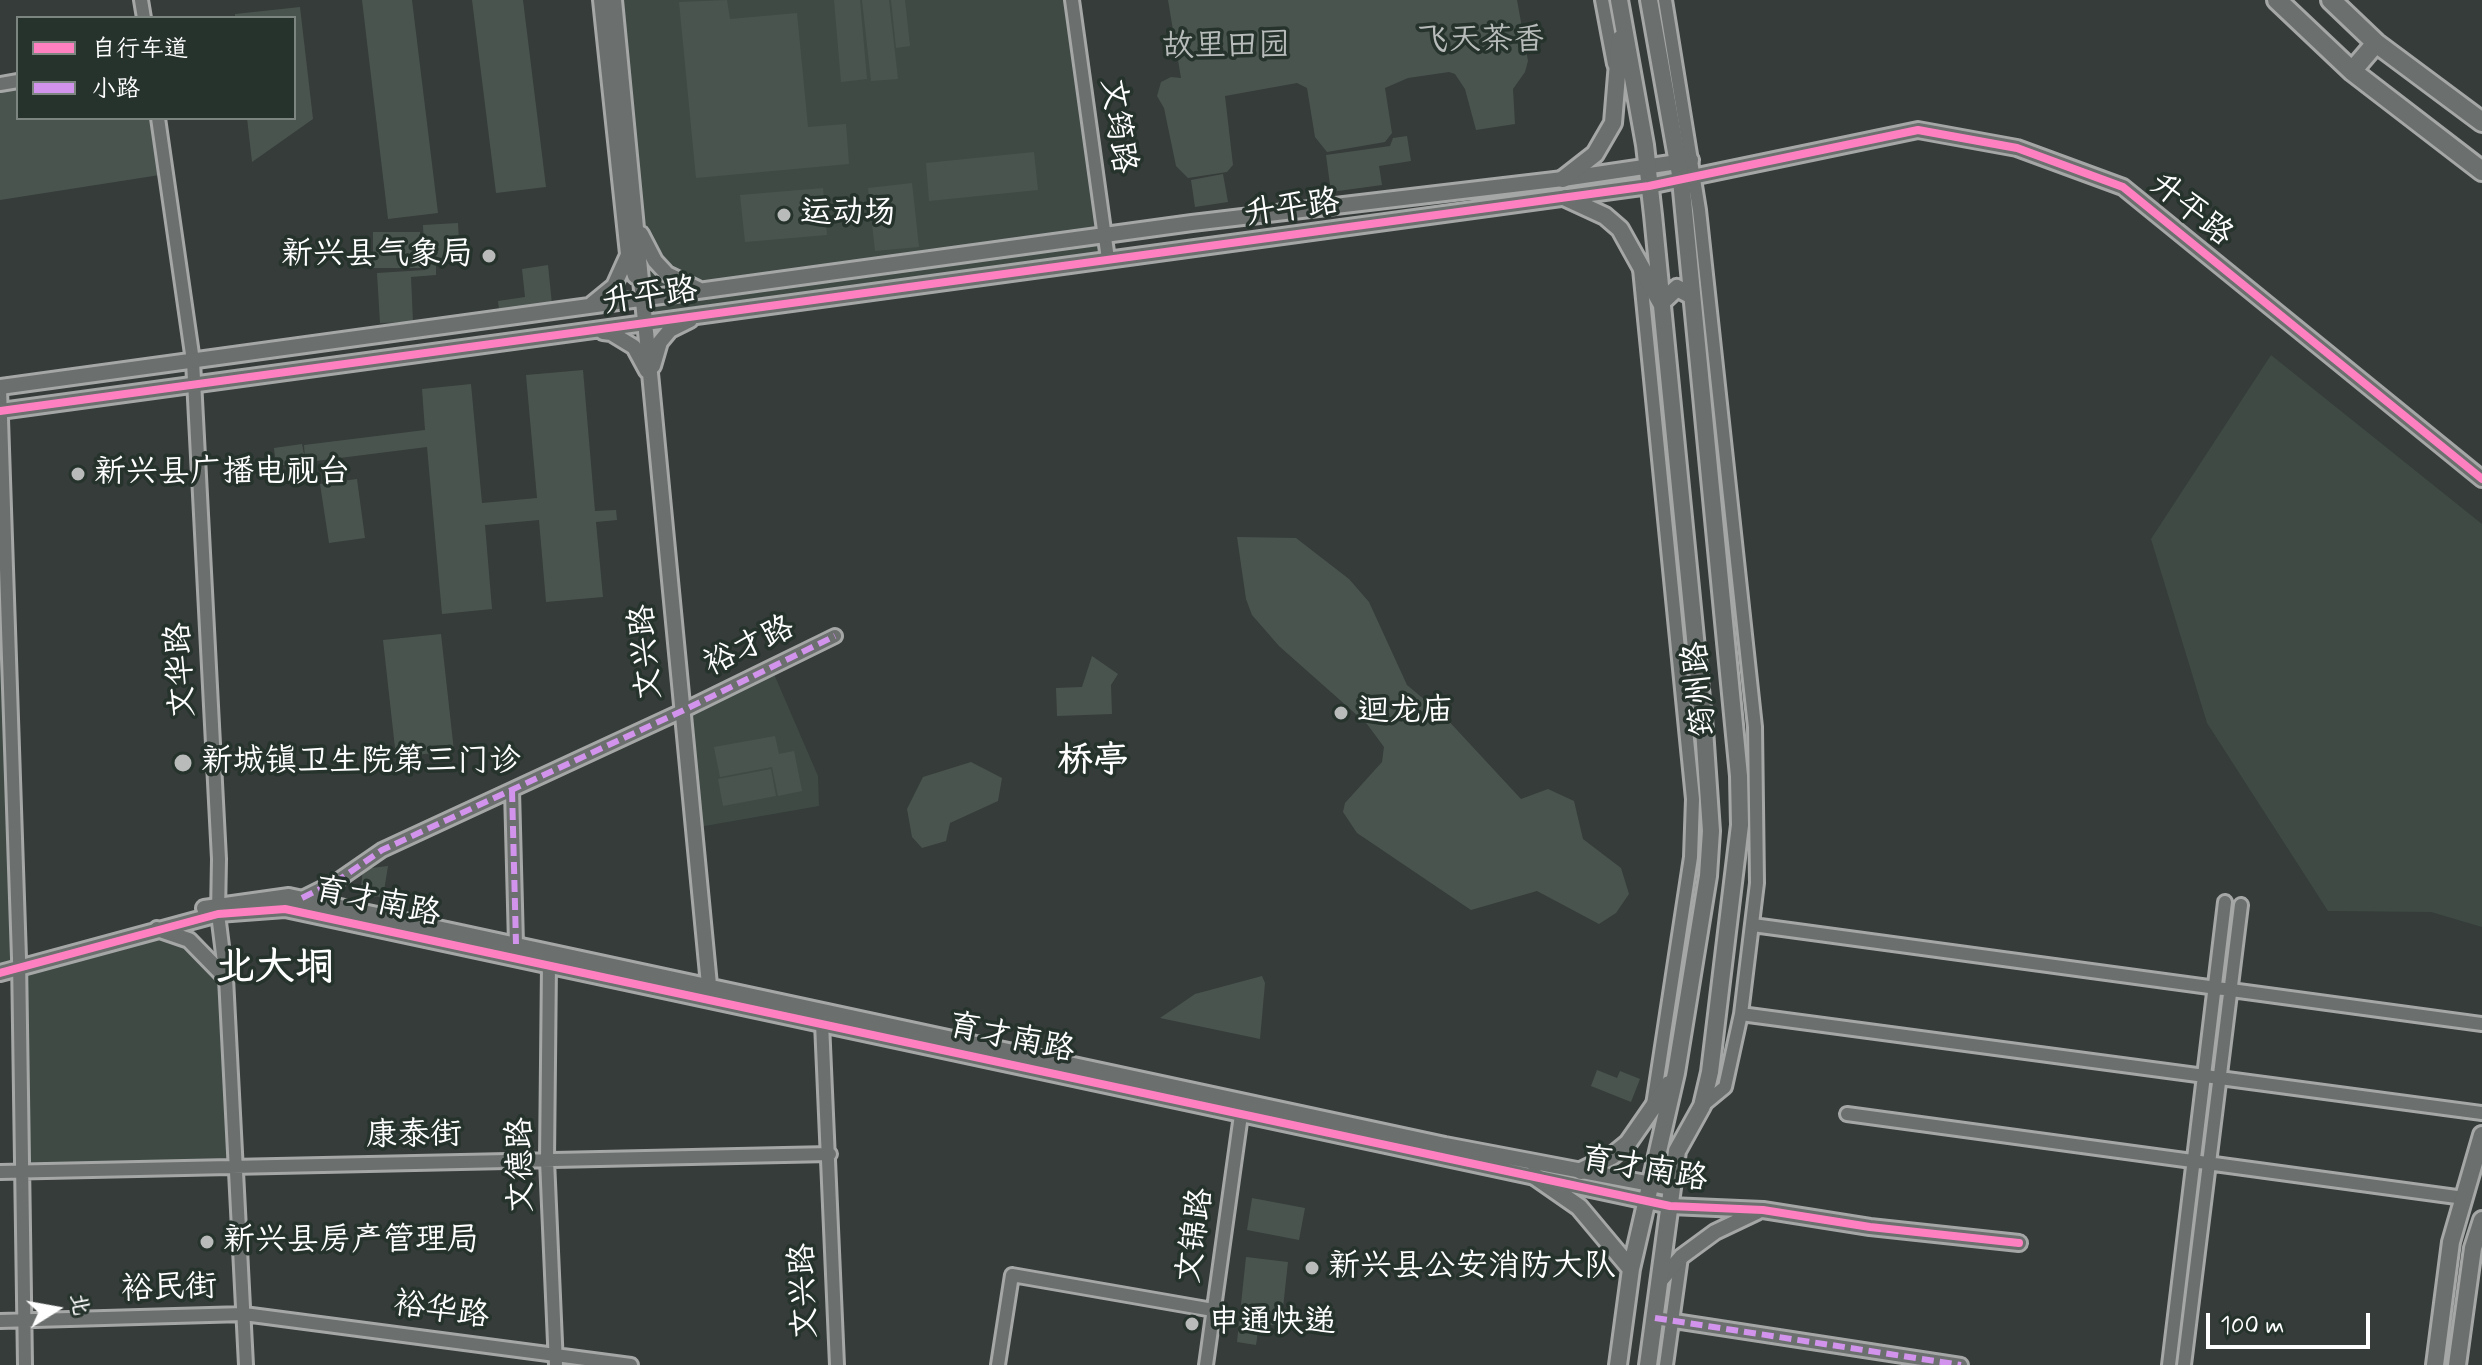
<!DOCTYPE html>
<html>
<head>
<meta charset="utf-8">
<style>
	body { margin:0 }
	#map { position:relative; width:2482px; height:1365px; overflow:hidden; background:#363c39; font-family:Mynerve,"LXGW WenKai TC",sans-serif }
	canvas { display:block }
	.legend { position:absolute; left:16px; top:16px; width:280px; height:104px; box-sizing:border-box; background:#26332d; border:2px solid #7d8581; margin:0; padding:10px 14px; list-style:none; font-size:24px; color:#fff }
	.legend li { display:flex; align-items:center; gap:16px; height:40px }
	.legend b { width:40px; border:2px solid #7d8581 }
	.north { position:absolute; left:16px; top:1269px; width:80px; height:80px; -webkit-text-stroke:6px #26332d; paint-order:stroke; rotate:79deg; font-size:22px; font-weight:700; line-height:32px; text-align:center; color:#fff }
	.north::after { content:''; display:block; margin:auto; width:28px; height:36px; background:#fff; clip-path:polygon(50% 0,100% 100%,50% 72%,0 100%) }
	.scale { position:absolute; left:2206px; top:1313px; width:164px; height:36px; box-sizing:border-box; border:4px solid #fff; border-top:0; padding-left:10px; font-size:24px; line-height:28px; white-space:nowrap; color:#fff; -webkit-text-stroke:6px #26332d; paint-order:stroke }
</style>
</head>
<body>
<div id="map">
<canvas width="2482" height="1365"></canvas>
<ul class="legend">
<li><b style="height:10px;background:#ff80c0"></b>自行车道</li>
<li><b style="height:10px;background:#d193ec"></b>小路</li>
</ul>
<div class="north">北</div>
<div class="scale">100 m</div>
</div>
<script>
const c = document.querySelector('canvas').getContext('2d');
c.lineJoin = 'round';
function fill(path, color) {
  c.fillStyle = color;
  c.fill(path, 'evenodd');
}
function poly(rows) {
  const path = new Path2D();
  for (const r of rows) {
    path.moveTo(r[0], r[1]);
    for (let i = 2; i < r.length; i += 2) path.lineTo(r[i], r[i + 1]);
  }
  return path;
}
function strokePath(path, color, width, dash) {
  c.strokeStyle = color;
  c.lineWidth = width;
  c.lineCap = dash ? 'butt' : 'round';
  c.setLineDash(dash || []);
  c.stroke(path);
}
function write(font, color, halo, rows, align = 'center') {
  c.font = font + ' Mynerve,"LXGW WenKai TC",sans-serif';
  c.lineWidth = 7;
  c.setLineDash([]);
  c.textBaseline = 'middle';
  c.strokeStyle = halo;
  c.fillStyle = color;
  for (const [text, x, y, turn = 0] of rows) {
    c.save();
    c.translate(x, y);
    c.rotate((+turn || 0) * Math.PI / 180);
    c.textAlign = isNaN(turn) ? turn : align;
    if (halo) c.strokeText(text, 0, 0);
    c.fillText(text, 0, 0);
    c.restore();
  }
}
const built = poly([
	[614,0,1072,0,1108,259,645,323],
	[2271,355,2482,524,2482,927,2431,912,2328,911,2207,723,2151,539],
	[0,411,19,961,176,919,226,972,236,1167,21,1171,19,962,0,966],
	[771,667,818,776,819,806,693,828,682,711]
]);
const green = poly([
	[362,0,412,0,438,213,388,219],
	[472,0,523,0,546,187,496,193],
	[727,0,730,19,797,13,808,127,846,124,849,164,696,178,679,2],
	[834,0,860,0,867,79,841,82],
	[862,0,889,0,898,79,871,81],
	[891,0,905,0,910,46,896,48],
	[1168,0,1517,0,1528,61,1525,72,1513,89,1515,124,1476,130,1465,89,1455,74,1449,72,1408,78,1385,88,1392,133,1385,142,1327,152,1315,137,1307,88,1297,83,1225,96,1233,165,1227,172,1188,178,1176,166,1164,108,1157,96,1161,82,1171,77,1181,78],
	[300,7,313,119,252,162,247,118,294,118,294,18,235,18,235,14],
	[18,81,18,118,158,118,166,174,0,200,0,84],
	[1407,136,1411,161,1379,166,1382,185,1331,192,1326,155,1390,146,1393,138],
	[1034,152,1038,190,929,201,926,163],
	[1223,174,1228,202,1195,207,1191,180],
	[912,183,919,247,875,251,868,188],
	[823,188,827,235,745,242,740,195],
	[458,223,460,260,436,261,436,275,411,277,413,322,380,323,377,273,425,270,423,225],
	[373,232,420,232,421,268,373,268],
	[548,265,552,304,499,310,498,301,525,297,522,269],
	[583,370,595,511,616,510,617,520,596,522,603,597,546,602,539,520,485,525,492,609,442,614,427,447,276,466,274,448,302,444,305,459,304,445,425,430,422,389,471,384,482,503,537,498,526,375],
	[357,479,365,538,329,543,320,484],
	[1237,537,1296,538,1349,579,1369,602,1407,685,1444,716,1521,799,1548,789,1574,801,1583,839,1621,868,1629,894,1616,913,1599,924,1537,891,1471,910,1357,833,1343,812,1345,803,1382,762,1384,747,1367,724,1279,646,1252,615,1246,599],
	[441,634,454,751,396,757,383,640],
	[1092,656,1118,674,1111,685,1112,714,1057,716,1056,688,1082,687],
	[775,736,779,754,794,751,802,791,778,796,772,767,720,777,714,747],
	[971,762,1002,778,998,801,950,823,946,841,922,848,912,837,907,809,923,777],
	[771,769,776,796,723,806,718,779],
	[388,866,383,897,360,895,363,869],
	[1262,976,1265,983,1260,1039,1160,1018,1195,994],
	[1597,1070,1617,1078,1620,1071,1640,1079,1631,1102,1591,1086],
	[1252,1198,1305,1208,1299,1240,1247,1230],
	[1246,1257,1288,1262,1281,1326,1259,1324,1256,1345,1237,1342]
]);
const minor = poly([
	[141,0,144,18],
	[1072,0,1108,259],
	[1602,0,1614,64],
	[1665,0,1699,210,1755,727,1757,883,1741,1014,1725,1087,1702,1106],
	[0,84,18,81],
	[158,118,193,361,219,859,218,914,226,978,246,1365],
	[1640,269,1693,799,1691,857,1653,1105],
	[0,389,19,958,25,1365],
	[512,790,516,944],
	[302,898,340,879,382,850,682,711,835,636],
	[1753,925,2482,1024],
	[549,964,547,1160,556,1365],
	[1741,1014,2482,1113],
	[822,1023,837,1365],
	[1847,1114,2464,1198],
	[0,1172,830,1154],
	[1655,1318,1961,1365],
	[0,1321,244,1314,631,1365],
	[998,1365,1012,1275,1213,1310],
	[1206,1365,1241,1115],
	[1666,1365,1681,1257],
	[2169,1365,2225,902],
	[2184,1365,2241,905]
]);
const tertiary = poly([
	[601,0,628,254,635,276],
	[614,0,710,995],
	[641,234,655,261,667,274,698,289],
	[592,304,614,286,628,255],
	[603,332,611,333,634,347,647,371],
	[653,366,660,342,670,330,690,320],
	[0,387,1192,223,1563,179,1691,160],
	[0,411,1649,186,1918,130,2017,148,2123,187,2482,479],
	[204,908,289,896,1445,1145,1672,1188],
	[157,929,189,940,226,978],
	[0,973,218,914,285,909,1670,1206,1763,1210,1870,1227,2019,1243],
	[1661,1280,1681,1257,1715,1232,1757,1212]
]);
const secondary = poly([
	[1563,179,1595,154,1613,123,1620,39],
	[1566,198,1605,216,1620,229,1661,303,1677,288,1692,296],
	[1581,1171,1612,1156,1628,1143,1669,1084],
	[1533,1175,1579,1207,1631,1269],
	[1618,1365,1631,1269,1676,1073,1708,876,1711,831,1704,729,1653,215,1645,145,1619,0],
	[1648,1365,1677,1151,1702,1106,1710,1072,1740,825,1739,776,1681,180,1649,0],
	[2435,1365,2451,1242,2482,1135],
	[2457,1365,2473,1248,2482,1220]
]);
const primary = poly([
	[2277,0,2352,71,2482,171],
	[2331,0,2376,43,2482,122],
	[2352,71,2376,43]
]);
const quiet = poly([
	[512,790,516,944],
	[302,898,340,879,382,850,682,711,835,636],
	[1655,1318,1961,1365]
]);
const cycleway = poly([
	[0,411,1649,186,1918,130,2017,148,2123,187,2482,479],
	[0,973,218,914,285,909,1670,1206,1763,1210,1870,1227,2019,1243]
]);
const markers = [
	[784,215,8,"#b9bbba"],
	[489,256,8,"#b9bbba"],
	[78,474,8,"#b9bbba"],
	[1341,713,8,"#b9bbba"],
	[183,763,10,"#b9bbba"],
	[207,1242,8,"#b9bbba"],
	[1312,1268,8,"#b9bbba"],
	[1192,1324,8,"#b9bbba"]
];
const parkNames = [
	["飞天茶香",1481,42],
	["故里田园",1226,48]
];
const streetNames = [
	["文筠路",1116,126,82],
	["升平路",1292,210,-8],
	["升平路",2190,211,39],
	["升平路",650,298,-8],
	["裕才路",750,648,-26],
	["文兴路",648,652,-95],
	["文华路",183,670,-93],
	["筠州路",1702,689,-96],
	["育才南路",377,904,12],
	["育才南路",1011,1040,12],
	["康泰街",414,1137,-1],
	["文德路",523,1165,-91],
	["育才南路",1644,1171,10],
	["文锦路",1197,1236,-82],
	["裕民街",169,1290,-2],
	["文兴路",806,1291,-92],
	["裕华路",441,1312,8]
];
const poiNames = [
	["运动场",800,215],
	["新兴县气象局",473,256,"right"],
	["新兴县广播电视台",94,474],
	["迴龙庙",1357,713],
	["新城镇卫生院第三门诊",201,763],
	["新兴县房产管理局",223,1242],
	["新兴县公安消防大队",1328,1268],
	["申通快递",1208,1324]
];
const quarterNames = [
	["桥亭",1093,763]
];
const districtNames = [
	["北大垌",275,971]
];
fill(built, '#3f4a45');
fill(green, '#4a544f');
strokePath(minor, '#a5a7a6', 18);
strokePath(tertiary, '#a5a7a6', 20);
strokePath(secondary, '#a5a7a6', 22);
strokePath(primary, '#a5a7a6', 24);
strokePath(minor, '#6b6f6d', 12);
strokePath(tertiary, '#6b6f6d', 14);
strokePath(secondary, '#6b6f6d', 16);
strokePath(primary, '#6b6f6d', 18);
strokePath(quiet, '#d193ec', 6, [12, 6]);
strokePath(cycleway, '#ff80c0', 8);
for (const [x, y, r, color] of markers) {
  const dot = new Path2D();
  dot.arc(x, y, r, 0, 2 * Math.PI);
  c.fillStyle = color;
  c.fill(dot);
  strokePath(dot, '#26332d', 3);
}
write('32px', '#b8bcba', '#26332d', parkNames);
write('32px', '#fff', '#26332d', streetNames);
write('32px', '#fff', '#26332d', poiNames, 'left');
write('bold 36px', '#fff', '#26332d', quarterNames);
write('bold 40px', '#fff', '#26332d', districtNames);
</script>
</body>
</html>
